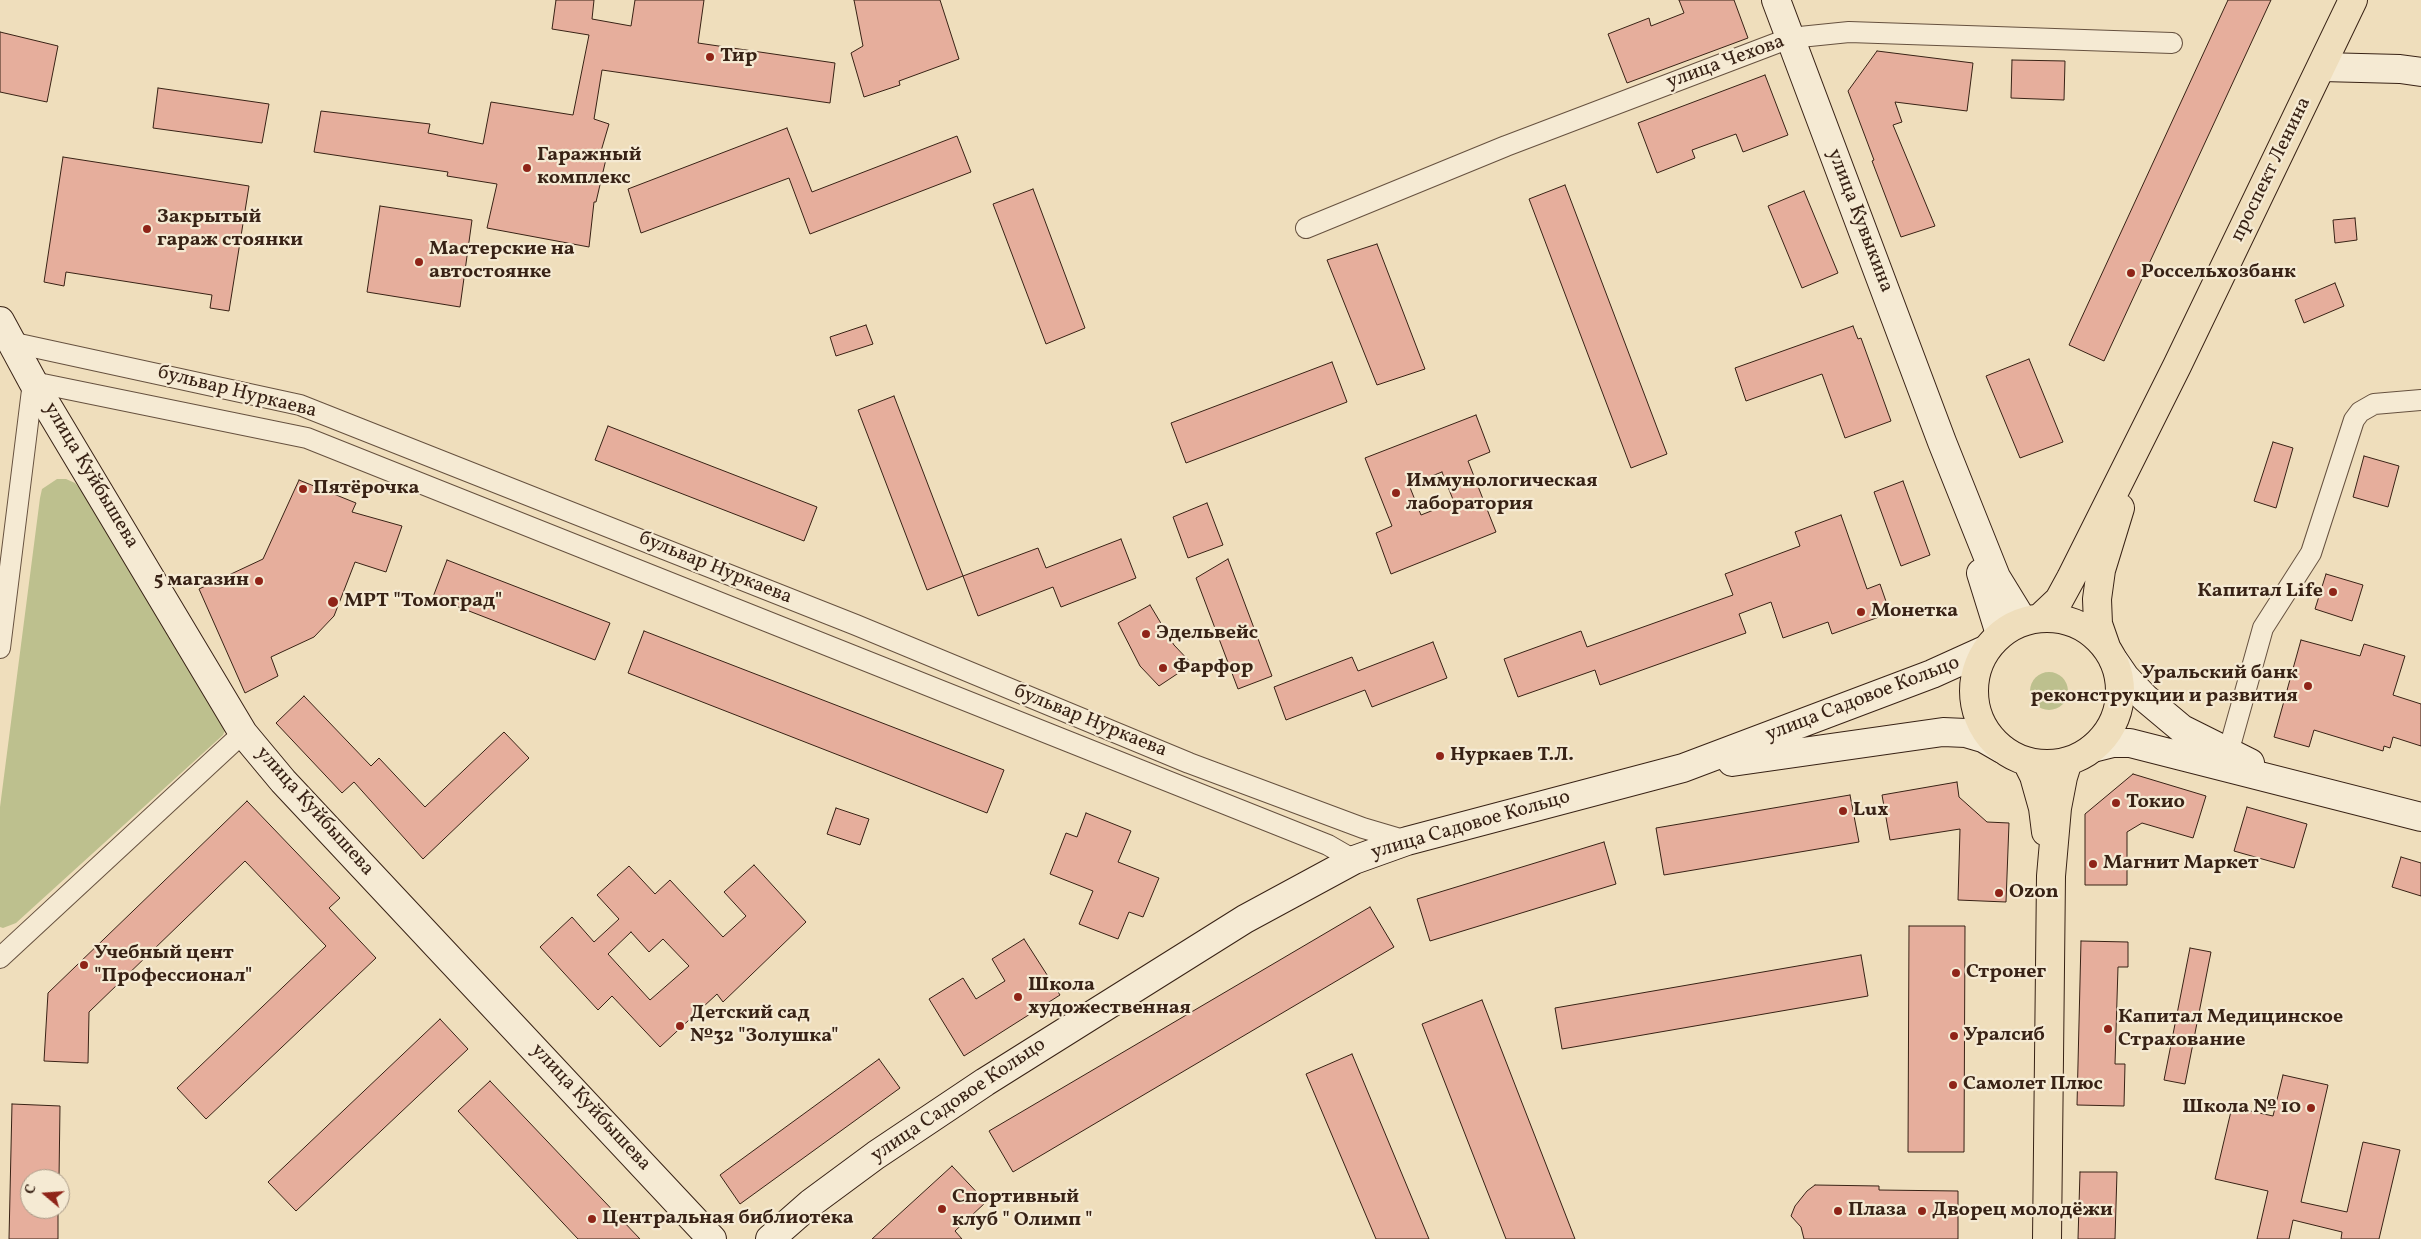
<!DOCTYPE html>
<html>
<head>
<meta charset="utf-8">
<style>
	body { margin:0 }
	#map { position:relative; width:2421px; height:1239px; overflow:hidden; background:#efdebc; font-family:Vollkorn,serif }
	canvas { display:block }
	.north { position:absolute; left:20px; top:1169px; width:50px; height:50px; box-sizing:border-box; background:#f5ead3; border:1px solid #a99a87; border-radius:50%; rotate:288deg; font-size:14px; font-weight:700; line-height:20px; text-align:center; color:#382215 }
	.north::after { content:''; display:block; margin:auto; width:18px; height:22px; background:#8f2418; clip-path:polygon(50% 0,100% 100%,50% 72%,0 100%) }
</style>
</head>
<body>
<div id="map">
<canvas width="2421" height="1239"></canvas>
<div class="north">С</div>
</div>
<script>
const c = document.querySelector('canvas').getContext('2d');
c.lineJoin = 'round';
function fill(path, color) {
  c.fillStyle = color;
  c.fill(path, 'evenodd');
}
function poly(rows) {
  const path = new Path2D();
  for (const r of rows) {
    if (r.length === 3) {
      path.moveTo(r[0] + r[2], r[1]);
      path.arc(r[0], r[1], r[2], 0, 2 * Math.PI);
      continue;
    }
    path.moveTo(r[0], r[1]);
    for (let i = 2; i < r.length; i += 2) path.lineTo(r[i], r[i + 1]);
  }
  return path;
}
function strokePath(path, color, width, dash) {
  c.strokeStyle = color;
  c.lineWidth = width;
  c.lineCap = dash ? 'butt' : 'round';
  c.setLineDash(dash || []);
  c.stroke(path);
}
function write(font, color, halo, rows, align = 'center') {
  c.font = font + ' Vollkorn,serif';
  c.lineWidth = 4.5;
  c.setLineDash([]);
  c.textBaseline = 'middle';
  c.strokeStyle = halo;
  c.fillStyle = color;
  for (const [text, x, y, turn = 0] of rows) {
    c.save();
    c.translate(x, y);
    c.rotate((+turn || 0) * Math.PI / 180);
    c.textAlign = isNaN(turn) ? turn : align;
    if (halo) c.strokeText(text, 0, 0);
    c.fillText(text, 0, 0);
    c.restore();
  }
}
const green = poly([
	[57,479,66,479,75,483,81,489,225,720,226,728,223,735,16,923,3,928,0,927,0,807,40,498,42,489],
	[2049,691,19]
]);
const building = poly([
	[556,0,594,0,592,19,631,26,635,0,704,0,698,43,835,63,830,103,602,70,594,119,609,124,599,158,606,159,596,202,594,202,589,247,487,228,497,184,447,176,448,172,314,152,321,111,430,124,428,133,483,144,491,102,573,115,589,35,552,29,556,0],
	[854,0,940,0,959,59,899,81,900,85,864,97,851,53,863,46,854,0],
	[1679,0,1734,0,1748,38,1627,83,1608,34,1649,18,1651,26,1684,13,1679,0],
	[2228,0,2271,0,2104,361,2069,345,2228,0],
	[0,32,58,46,47,102,0,92,0,32],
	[1877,51,1973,63,1967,111,1895,102,1902,122,1893,125,1935,226,1901,237,1872,161,1874,160,1848,91,1877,51],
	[2012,60,2065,61,2064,100,2011,98,2012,60],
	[1765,75,1788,135,1743,152,1736,134,1692,150,1695,158,1657,173,1638,123,1765,75],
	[158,88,269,104,262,143,153,128,158,88],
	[787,128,812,192,957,136,971,172,810,234,789,178,641,233,628,189,787,128],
	[63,157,249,186,229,311,210,308,212,295,66,272,64,286,44,282,63,157],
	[1565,185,1667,454,1631,468,1529,199,1565,185],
	[1033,189,1085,328,1046,344,993,204,1033,189],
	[1804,191,1838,273,1802,288,1768,206,1804,191],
	[380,206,472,220,460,307,367,292,380,206],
	[2355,218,2357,240,2335,243,2333,220,2355,218],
	[1377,244,1425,369,1377,385,1327,260,1377,244],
	[2335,283,2344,306,2304,323,2295,300,2335,283],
	[866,325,873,344,836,356,830,337,866,325],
	[1853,326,1858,339,1861,338,1891,421,1845,438,1822,374,1746,401,1735,368,1853,326],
	[2029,359,2063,442,2020,458,1986,376,2029,359],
	[1332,362,1347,402,1186,463,1171,423,1332,362],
	[894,396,963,576,927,590,858,410,894,396],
	[1476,415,1490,452,1468,461,1496,532,1391,574,1376,533,1392,526,1365,458,1476,415],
	[1442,472,1454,502,1421,515,1409,485,1442,472],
	[608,426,817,507,804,541,595,460,608,426],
	[2273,442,2293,448,2276,508,2254,501,2273,442],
	[2364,456,2399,466,2388,507,2353,497,2364,456],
	[299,480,356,503,352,512,402,526,386,572,355,562,334,616,314,637,271,657,278,676,245,693,199,589,263,559,299,480],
	[1903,481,1930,555,1901,566,1874,492,1903,481],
	[1207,503,1223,545,1188,558,1173,517,1207,503],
	[1841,515,1867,589,1880,584,1890,613,1832,634,1828,622,1783,638,1771,602,1739,614,1746,633,1600,685,1595,670,1518,697,1504,659,1581,631,1587,647,1733,595,1725,574,1800,546,1795,532,1841,515],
	[1121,539,1136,578,1061,607,1053,587,978,616,963,576,1038,548,1046,568,1121,539],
	[1228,559,1272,676,1238,689,1196,578,1228,559],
	[447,560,610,623,595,660,433,597,447,560],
	[2326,574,2363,585,2352,621,2315,609,2326,574],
	[1150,605,1174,645,1192,664,1159,686,1140,666,1118,623,1150,605],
	[644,631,1004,770,987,813,628,673,644,631],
	[2301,640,2360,656,2364,644,2405,656,2393,695,2421,704,2421,746,2393,737,2390,748,2384,746,2383,751,2314,730,2309,747,2274,737,2301,640],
	[1433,642,1447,678,1372,707,1365,690,1286,720,1274,687,1352,657,1358,671,1433,642],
	[304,696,371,766,379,758,425,807,504,732,529,758,423,859,354,782,342,793,276,723,304,696],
	[2133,774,2206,796,2193,838,2142,823,2127,832,2127,885,2085,885,2085,814,2133,774],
	[1957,782,1959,797,1987,822,2009,823,2006,902,1958,900,1960,829,1890,840,1882,795,1957,782],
	[1850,795,1859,842,1664,875,1656,828,1850,795],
	[247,801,340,898,329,908,376,958,206,1119,177,1088,326,946,245,861,89,1012,88,1063,44,1061,48,993,247,801],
	[2247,807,2307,824,2294,868,2234,851,2247,807],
	[836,808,869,819,860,845,827,834,836,808],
	[1086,813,1131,831,1118,862,1159,878,1143,917,1129,912,1118,939,1079,924,1093,891,1050,874,1066,833,1077,837,1086,813],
	[1604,842,1616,884,1430,941,1417,899,1604,842],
	[2401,857,2421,863,2421,896,2392,887,2401,857],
	[754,865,806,922,723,1002,717,994,660,1047,612,996,598,1010,540,947,572,917,594,942,619,919,597,895,629,866,655,894,670,880,723,937,746,916,724,892,754,865],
	[631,932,649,952,663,939,689,966,650,1000,608,954,631,932],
	[1370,907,1394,947,1013,1172,989,1131,1370,907],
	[1909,926,1965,926,1964,1152,1908,1152,1909,926],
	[1024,939,1060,995,964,1056,929,999,963,978,976,999,1005,981,992,959,1024,939],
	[2081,941,2128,942,2128,967,2118,967,2115,1064,2125,1064,2124,1106,2077,1105,2081,941],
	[2190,948,2211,952,2185,1084,2164,1080,2190,948],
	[1861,955,1868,996,1562,1049,1555,1008,1861,955],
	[1482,1000,1575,1239,1506,1239,1422,1024,1482,1000],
	[440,1019,468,1049,296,1211,268,1182,440,1019],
	[1352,1054,1429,1239,1376,1239,1306,1074,1352,1054],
	[879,1059,900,1088,740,1204,720,1175,879,1059],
	[2283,1075,2328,1085,2301,1202,2347,1212,2363,1142,2400,1150,2379,1239,2341,1239,2342,1232,2293,1220,2289,1239,2257,1239,2268,1191,2215,1179,2232,1107,2273,1116,2283,1075],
	[490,1081,640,1239,578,1239,458,1111,490,1081],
	[12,1104,60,1106,59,1179,30,1179,30,1209,58,1209,58,1239,9,1239,12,1104],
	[952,1166,986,1202,955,1231,962,1239,872,1239,952,1166],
	[2080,1172,2117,1172,2115,1239,2078,1239,2080,1172],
	[1815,1185,1879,1186,1879,1190,1958,1191,1958,1239,1804,1239,1801,1227,1791,1216,1795,1206,1807,1191,1815,1185]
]);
const street = poly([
	[1306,228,1506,146,1790,38,1849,32,2172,43],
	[10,342,300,405,856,625,1189,763,1363,828,1407,841],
	[0,648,33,382,307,438,1328,845,1354,860],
	[2228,753,2263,628,2311,553,2354,420,2360,412,2374,404,2421,400],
	[0,958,243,733]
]);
const secondary = poly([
	[1776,0,1942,442,1996,577,2023,621],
	[2322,67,2400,69,2421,72],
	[0,321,33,382,243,733,283,781,712,1239],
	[1981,573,2000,634],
	[2114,661,2125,677,2145,698,2182,729,2250,763],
	[2093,748,2113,743,2130,743,2421,817],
	[1732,762,1943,732,1966,733,1983,738,2002,749],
	[770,1239,811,1203,876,1155,985,1082,1245,919,1354,860,1407,841,1683,768,1932,674,1985,650]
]);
const primary = poly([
	[2041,617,2059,600,2071,578,2177,366,2353,0],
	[2047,691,73],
	[2106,647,2098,624,2097,599,2101,570,2120,508],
	[2027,762,2034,776,2043,808,2046,832],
	[2047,1239,2051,876,2057,808,2063,777,2068,761]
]);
const markers = [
	[710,57,5,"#8f2418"],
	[527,168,5,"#8f2418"],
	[147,229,5,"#8f2418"],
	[419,262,5,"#8f2418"],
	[2131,273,5,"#8f2418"],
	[303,489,5,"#8f2418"],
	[1396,493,5,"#8f2418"],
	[259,581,5,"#8f2418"],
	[2333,592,5,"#8f2418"],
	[333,602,6,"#8f2418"],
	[1861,612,5,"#8f2418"],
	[1146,634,5,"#8f2418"],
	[1163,668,5,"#8f2418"],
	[2308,686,5,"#8f2418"],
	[1440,756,5,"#8f2418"],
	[2116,803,5,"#8f2418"],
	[1843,811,5,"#8f2418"],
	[2093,864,5,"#8f2418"],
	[1999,893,5,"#8f2418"],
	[84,965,5,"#8f2418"],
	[1956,973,5,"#8f2418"],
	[1018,997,5,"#8f2418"],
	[680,1026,5,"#8f2418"],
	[2108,1029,5,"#8f2418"],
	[1954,1036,5,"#8f2418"],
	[1953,1085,5,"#8f2418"],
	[2311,1108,5,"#8f2418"],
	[942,1209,5,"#8f2418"],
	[1838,1211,5,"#8f2418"],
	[1922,1211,5,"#8f2418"],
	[592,1219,5,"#8f2418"]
];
const poiNames = [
	["Тир",720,57],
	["Гаражный",537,156],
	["комплекс",537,179],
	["Закрытый",157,218],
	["гараж стоянки",157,241],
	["Мастерские на",429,250],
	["автостоянке",429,273],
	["Россельхозбанк",2141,273],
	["Иммунологическая",1406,482],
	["лаборатория",1406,505],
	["Пятёрочка",313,489],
	["5 магазин",249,581,"right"],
	["Капитал Life",2323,592,"right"],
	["МРТ \"Томоград\"",344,602],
	["Монетка",1871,612],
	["Эдельвейс",1156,634],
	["Фарфор",1173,668],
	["Уральский банк",2298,674,"right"],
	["реконструкции и развития",2298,697,"right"],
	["Нуркаев Т.Л.",1450,756],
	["Токио",2126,803],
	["Lux",1853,811],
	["Магнит Маркет",2103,864],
	["Ozon",2009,893],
	["Учебный цент",94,954],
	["\"Профессионал\"",94,977],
	["Стронег",1966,973],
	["Школа",1028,986],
	["художественная",1028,1009],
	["Детский сад",690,1014],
	["№32 \"Золушка\"",690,1037],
	["Капитал Медицинское",2118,1018],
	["Страхование",2118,1041],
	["Уралсиб",1964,1036],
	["Самолет Плюс",1963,1085],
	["Школа № 10",2301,1108,"right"],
	["Спортивный",952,1198],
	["клуб \" Олимп \"",952,1221],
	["Плаза",1848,1211],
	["Дворец молодёжи",1932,1211],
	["Центральная библиотека",602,1219]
];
const streetNames = [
	["улица Чехова",1726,63,-20],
	["проспект Ленина",2272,170,-64],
	["улица Кувыкина",1859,221,69],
	["бульвар Нуркаева",237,393,14],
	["улица Куйбышева",90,476,59],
	["бульвар Нуркаева",715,569,22],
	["улица Садовое Кольцо",1863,700,-21],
	["бульвар Нуркаева",1090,722,22],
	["улица Куйбышева",314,812,48],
	["улица Садовое Кольцо",1471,826,-16],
	["улица Садовое Кольцо",959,1101,-34],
	["улица Куйбышева",590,1108,47]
];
fill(green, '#bdc08e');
fill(building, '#e6ae9c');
strokePath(building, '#382215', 1);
strokePath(street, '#66513f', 22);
strokePath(secondary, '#382215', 30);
strokePath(primary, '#382215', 30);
strokePath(street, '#f5ead3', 20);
strokePath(secondary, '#f5ead3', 28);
strokePath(primary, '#efdebc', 28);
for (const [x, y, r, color] of markers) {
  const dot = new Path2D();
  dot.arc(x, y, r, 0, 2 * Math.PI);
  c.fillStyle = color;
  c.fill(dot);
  strokePath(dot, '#f5ead3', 2);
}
write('bold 20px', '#382215', '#f5ead3', poiNames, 'left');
write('20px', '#382215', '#f5ead3', streetNames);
</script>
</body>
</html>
